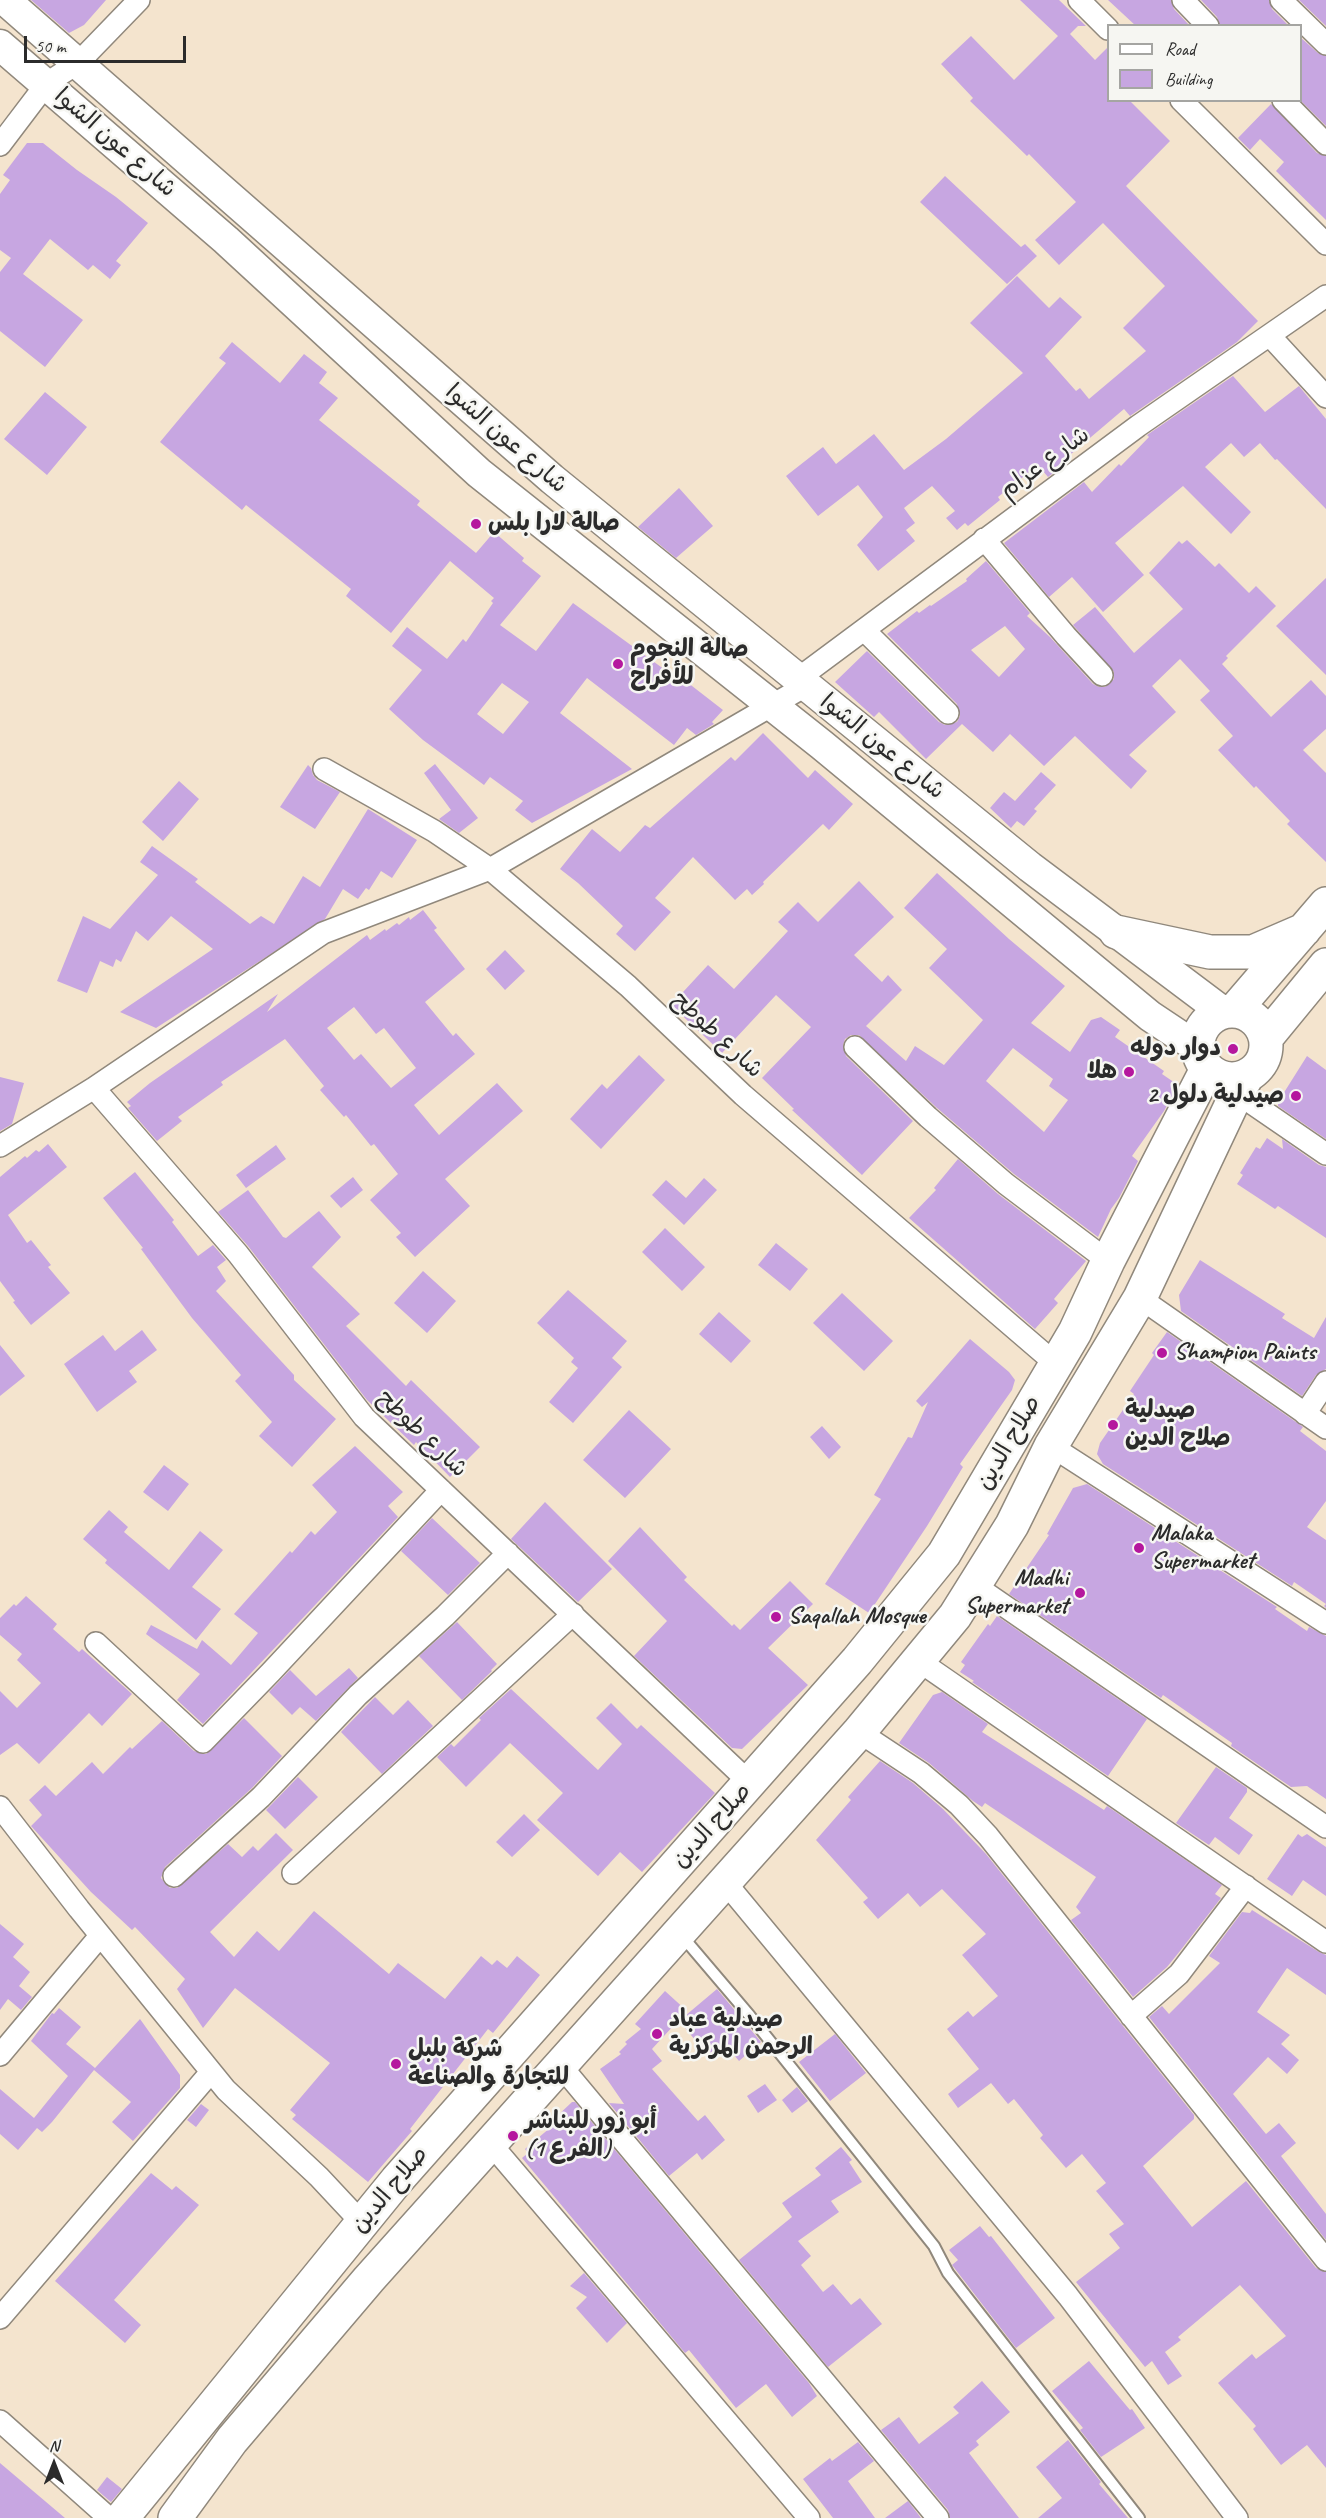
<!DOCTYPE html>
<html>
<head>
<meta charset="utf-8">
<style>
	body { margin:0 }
	#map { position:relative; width:1326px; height:2518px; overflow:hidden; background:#f4e4ce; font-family:Caveat,sans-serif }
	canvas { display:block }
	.legend { position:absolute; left:1107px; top:24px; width:195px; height:78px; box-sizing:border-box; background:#f6f6f2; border:2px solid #a5a5a2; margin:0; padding:8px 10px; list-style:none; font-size:18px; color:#2b2b2b }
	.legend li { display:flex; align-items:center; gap:12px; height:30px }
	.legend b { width:30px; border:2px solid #a5a5a2 }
	.north { position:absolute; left:24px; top:2434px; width:60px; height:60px; -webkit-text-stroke:4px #f6f6f2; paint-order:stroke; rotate:0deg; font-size:16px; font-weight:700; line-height:24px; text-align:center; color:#2b2b2b }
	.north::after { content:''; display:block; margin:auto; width:21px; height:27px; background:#2b2b2b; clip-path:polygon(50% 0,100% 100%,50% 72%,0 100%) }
	.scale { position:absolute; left:24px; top:36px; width:162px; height:27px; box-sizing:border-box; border:3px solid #2b2b2b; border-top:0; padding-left:8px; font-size:18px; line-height:21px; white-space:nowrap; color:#2b2b2b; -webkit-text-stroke:4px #f6f6f2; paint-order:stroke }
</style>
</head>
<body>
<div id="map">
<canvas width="1326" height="2518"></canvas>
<ul class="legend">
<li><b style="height:8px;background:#fff"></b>Road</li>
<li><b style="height:16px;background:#c7a6e1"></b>Building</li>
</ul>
<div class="north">N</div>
<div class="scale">50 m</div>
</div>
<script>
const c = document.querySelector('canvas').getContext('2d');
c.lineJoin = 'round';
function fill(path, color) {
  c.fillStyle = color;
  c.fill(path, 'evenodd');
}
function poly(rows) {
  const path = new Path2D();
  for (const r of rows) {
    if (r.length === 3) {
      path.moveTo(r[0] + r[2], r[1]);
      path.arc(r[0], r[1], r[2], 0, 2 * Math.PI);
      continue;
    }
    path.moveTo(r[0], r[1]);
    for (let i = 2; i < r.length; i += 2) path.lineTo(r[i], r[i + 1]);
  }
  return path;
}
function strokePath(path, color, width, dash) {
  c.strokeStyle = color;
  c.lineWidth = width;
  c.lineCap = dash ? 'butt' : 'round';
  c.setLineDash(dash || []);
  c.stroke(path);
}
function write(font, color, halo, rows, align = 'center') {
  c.font = font + ' Caveat,"Playpen Sans Arabic",sans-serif';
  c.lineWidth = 5;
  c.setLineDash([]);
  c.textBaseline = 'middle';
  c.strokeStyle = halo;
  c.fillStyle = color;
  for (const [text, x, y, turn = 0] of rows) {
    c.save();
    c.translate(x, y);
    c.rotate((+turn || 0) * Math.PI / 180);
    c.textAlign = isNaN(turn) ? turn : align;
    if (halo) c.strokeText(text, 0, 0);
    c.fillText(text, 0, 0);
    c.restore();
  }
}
const building = poly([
	[31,0,106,0,84,25,69,33],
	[1020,0,1059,0,1086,26,1078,26,1070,34,1095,60,1108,47,1108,100,1129,100,1170,141,1126,186,1258,321,1237,342,1130,416,1124,409,1064,460,1067,463,1048,477,1038,465,998,497,1000,500,968,526,965,523,957,530,946,518,955,511,932,486,904,508,915,523,906,530,915,541,878,571,857,545,883,517,858,485,818,516,786,476,823,447,836,464,874,434,904,470,946,439,1023,373,970,323,1017,276,1049,308,1060,297,1082,317,1045,356,1076,391,1080,388,1089,399,1146,351,1123,328,1165,286,1103,223,1059,265,1035,240,1076,202,1029,154,1027,156,970,101,973,98,941,64,971,36,1014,80,1058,36],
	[1108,0,1171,0,1174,9,1190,26,1136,26],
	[1201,0,1269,0,1272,9,1289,26,1220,26,1217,17],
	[1299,0,1326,0,1326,26],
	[1300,37,1318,53,1326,56,1326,126,1300,100],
	[1271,104,1317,153,1326,156,1326,220,1276,171,1284,162,1260,139,1250,150,1238,138],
	[27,143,43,143,77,170,116,197,148,223,116,261,121,265,110,279,93,265,88,270,50,239,23,274,83,320,45,367,0,331,0,272,11,258,0,250,0,194,10,180,3,175],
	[945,176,1021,247,1025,244,1037,256,1007,284,920,202],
	[232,342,280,383,304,354,327,372,319,383,338,398,319,420,420,501,417,505,476,553,494,532,524,558,522,561,541,576,500,625,536,651,573,603,672,675,674,672,723,710,712,722,714,724,696,735,687,728,674,745,587,678,560,713,632,769,532,823,515,810,523,801,490,777,484,785,423,740,389,709,422,670,392,646,407,627,447,659,463,639,466,642,493,603,491,601,494,598,450,561,391,633,346,596,351,589,246,505,242,510,160,442,226,363,219,358],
	[502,683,529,702,503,734,477,714],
	[1233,376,1265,412,1299,386,1326,419,1326,509,1277,459,1275,460,1260,443,1244,457,1231,443,1205,467,1251,512,1231,534,1183,486,1115,543,1144,575,1103,612,1072,577,1049,597,1004,543,1084,482,1092,492,1119,464,1121,466,1149,437,1147,435],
	[45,392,87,427,47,475,4,439],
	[679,488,713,526,676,558,638,527],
	[1187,540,1215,567,1219,563,1249,593,1256,586,1276,606,1226,656,1228,658,1222,664,1271,717,1311,680,1326,696,1326,729,1303,750,1326,773,1326,862,1287,824,1290,821,1256,786,1254,788,1218,750,1233,736,1200,700,1210,691,1180,659,1152,686,1176,712,1129,755,1147,771,1131,789,1075,736,1044,766,1010,734,993,752,962,724,926,759,879,712,874,717,835,682,867,651,939,722,945,725,957,722,960,716,957,704,887,634,917,611,919,613,930,605,931,606,967,581,966,579,986,561,1030,613,1027,616,1050,637,1093,684,1099,687,1105,687,1114,679,1114,672,1073,625,1095,607,1134,653,1183,609,1149,573,1179,541,1182,544],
	[1005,626,1025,649,999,677,971,650],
	[1326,578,1326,675,1276,626],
	[763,733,808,778,815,770,853,804,829,830,823,824,763,882,764,884,752,895,747,889,735,900,693,857,655,898,671,912,635,951,616,934,623,926,578,883,560,869,592,829,620,852,645,825,650,828,731,757,735,761],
	[435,764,478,818,459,833,439,819,451,810,424,773],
	[308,765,311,768,313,775,317,780,340,792,315,829,280,807],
	[1041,772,1056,785,1034,809,1037,811,1024,826,1017,821,1011,828,990,808,1004,792,1015,801],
	[179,781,199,799,163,841,142,822],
	[368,809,417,840,392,878,381,871,369,890,366,888,358,899,343,889,325,919,156,1028,120,1012,213,949,171,916,148,941,136,931,121,962,116,959,113,967,100,961,87,993,57,981,83,916,110,929,158,875,140,862,152,846,198,879,195,882,250,924,261,916,274,924,303,876,320,887],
	[937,873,1009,939,1065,986,1031,1023,1070,1052,1091,1020,1101,1017,1120,1030,1115,1037,1164,1071,1162,1074,1178,1085,1164,1111,1132,1156,1138,1161,1119,1198,1111,1209,1098,1237,1014,1174,937,1108,859,1035,851,1035,845,1039,843,1045,846,1056,913,1121,862,1175,792,1110,794,1109,762,1078,811,1027,776,995,722,1053,671,1005,708,965,734,989,788,931,778,922,798,902,818,922,859,881,894,917,854,955,882,982,888,975,902,990,866,1026,906,1061,915,1046,944,1065,983,1020,929,968,947,949,904,908],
	[1013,1048,1053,1079,1049,1086,1068,1100,1044,1132,986,1081],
	[423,910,437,928,434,930,465,969,425,1002,453,1036,456,1033,475,1054,414,1105,439,1135,497,1083,523,1111,445,1179,470,1206,415,1257,396,1237,401,1233,370,1200,398,1174,374,1144,371,1146,346,1115,344,1117,320,1090,324,1086,285,1039,221,1082,223,1085,178,1117,182,1121,157,1141,128,1108,131,1106,127,1102,150,1083,278,994,267,1012,367,935,370,940,385,929,386,931,397,923,399,925,409,917,410,920],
	[354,1007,376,1034,384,1028,416,1068,391,1088,361,1054,354,1060,327,1028],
	[505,950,525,971,505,990,486,969],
	[639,1055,665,1080,601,1149,570,1119,602,1084,607,1089],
	[1307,1056,1326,1070,1326,1139,1278,1106,1278,1102],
	[0,1077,24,1083,12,1124,0,1131],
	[1267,1138,1283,1149,1282,1139,1319,1165,1326,1167,1326,1238,1278,1206,1275,1209,1237,1184,1243,1175,1240,1173,1256,1147,1260,1149],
	[48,1144,67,1167,8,1215,27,1243,31,1240,51,1265,48,1267,70,1293,31,1325,13,1302,15,1301,0,1281,0,1177,25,1156,27,1158,36,1150,39,1152],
	[276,1145,286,1159,246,1188,236,1175],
	[958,1159,998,1194,1086,1261,1054,1299,1058,1303,1035,1329,909,1218,936,1190,934,1188],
	[135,1172,174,1220,172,1222,198,1256,213,1245,226,1260,217,1267,226,1281,216,1291,294,1375,294,1380,336,1419,292,1467,259,1436,272,1422,235,1381,241,1375,192,1318,141,1249,143,1248,103,1198],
	[353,1177,363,1190,341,1208,330,1196],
	[704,1178,717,1190,684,1225,652,1195,666,1180,686,1198],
	[248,1190,283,1237,286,1238,319,1211,341,1237,312,1267,360,1314,346,1326,406,1386,411,1380,480,1447,450,1477,416,1442,414,1445,367,1400,248,1246,218,1212],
	[665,1228,705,1267,682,1291,642,1252],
	[776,1243,808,1269,790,1291,758,1265],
	[1200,1260,1285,1314,1282,1318,1314,1338,1326,1317,1326,1369,1316,1375,1302,1396,1181,1311,1179,1295],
	[423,1271,456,1301,427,1333,394,1303],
	[568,1290,627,1341,612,1358,622,1367,573,1423,549,1402,578,1368,571,1362,574,1358,537,1323],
	[842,1293,893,1341,864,1371,813,1323],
	[719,1312,751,1341,731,1363,699,1334],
	[142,1330,157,1350,129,1371,137,1382,97,1412,64,1364,103,1335,115,1351],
	[1167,1332,1303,1427,1300,1431,1326,1451,1326,1501,1307,1527,1326,1540,1326,1608,1324,1606,1326,1604,1294,1582,1292,1586,1103,1464,1097,1454,1100,1443,1134,1394,1130,1391,1154,1355,1152,1353],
	[970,1339,1009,1372,1015,1380,1012,1390,960,1464,963,1467,927,1526,869,1613,825,1584,881,1499,874,1495,908,1437,912,1438,928,1402,922,1407,916,1401],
	[0,1345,25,1376,0,1396],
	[629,1410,671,1449,625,1498,583,1460],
	[822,1426,841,1447,829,1459,810,1437],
	[355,1446,403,1492,388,1506,398,1517,203,1724,177,1700,200,1674,146,1634,151,1625,197,1649,202,1640,231,1665,258,1633,234,1614,290,1551,292,1553,311,1531,315,1535,337,1512,312,1485],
	[164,1465,189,1484,168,1511,143,1492],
	[1087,1484,1277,1607,1275,1609,1307,1631,1309,1627,1326,1636,1326,1799,1307,1786,1291,1787,1231,1746,1232,1743,1163,1695,1161,1698,1009,1594,1049,1535,1047,1534,1073,1488],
	[545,1502,612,1569,578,1602,511,1539],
	[109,1510,128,1527,124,1532,169,1570,200,1531,223,1550,192,1587,221,1609,196,1640,105,1563,107,1560,83,1539],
	[432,1518,480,1563,448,1595,401,1551],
	[640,1527,687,1577,684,1580,732,1626,734,1624,740,1630,790,1581,813,1604,768,1648,808,1685,742,1749,732,1748,634,1656,667,1621,608,1561],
	[26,1596,57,1624,53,1629,79,1652,82,1649,132,1694,102,1726,89,1713,39,1764,17,1743,0,1755,0,1691,17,1708,41,1683,17,1660,22,1654,0,1635,0,1618,14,1604,16,1606],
	[997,1616,1147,1719,1108,1776,972,1682,974,1681,960,1672,965,1665,961,1662,988,1624,990,1626],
	[457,1622,497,1664,491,1670,492,1671,462,1700,419,1656],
	[349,1668,358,1678,316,1721,300,1707,292,1715,269,1692,290,1670,316,1696],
	[511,1689,598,1770,622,1744,596,1718,611,1703,637,1729,641,1725,715,1793,642,1872,620,1852,598,1876,537,1820,563,1793,510,1743,466,1787,437,1757,451,1744,454,1747,481,1720,479,1718],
	[942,1692,988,1724,982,1732,1104,1810,1107,1806,1222,1885,1215,1894,1221,1898,1180,1951,1167,1967,1133,1997,1071,1920,1081,1913,1076,1907,1096,1877,985,1803,982,1807,973,1801,929,1763,899,1743,933,1695],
	[375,1697,393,1715,408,1700,433,1726,382,1774,341,1732],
	[244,1718,282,1756,252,1788,165,1867,161,1878,170,1888,177,1888,228,1844,242,1857,253,1846,258,1851,276,1833,293,1850,210,1932,234,1957,257,1931,279,1951,314,1911,389,1974,398,1963,445,1999,481,1956,492,1965,497,1960,507,1968,517,1956,540,1975,493,2033,488,2029,410,2129,412,2131,368,2182,292,2119,296,2115,290,2110,330,2063,235,1988,203,2028,177,1989,185,1979,135,1927,132,1930,91,1892,31,1826,42,1815,29,1800,45,1785,56,1796,92,1762,103,1774,130,1747,132,1749,162,1721,194,1751,206,1754],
	[880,1761,913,1783,943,1809,986,1854,1194,2115,1194,2119,1143,2166,1192,2227,1246,2181,1316,2268,1326,2272,1326,2468,1307,2445,1281,2465,1253,2429,1256,2426,1218,2383,1252,2354,1256,2359,1286,2336,1240,2285,1178,2337,1181,2340,1165,2352,1182,2376,1168,2385,1152,2361,1145,2367,1076,2282,1120,2248,1109,2234,1124,2224,1096,2191,1106,2183,1082,2154,1066,2168,1040,2138,1043,2135,1014,2099,1008,2104,991,2083,958,2108,948,2094,979,2069,947,2029,968,2011,973,2017,998,1996,962,1955,986,1934,942,1889,920,1907,908,1893,878,1919,863,1902,868,1898,816,1840,851,1800,848,1797],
	[1216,1767,1247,1788,1247,1792,1229,1818,1253,1835,1239,1855,1215,1837,1209,1845,1176,1823],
	[298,1777,318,1797,285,1829,266,1810],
	[524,1814,540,1830,512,1857,496,1842],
	[1298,1834,1302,1837,1307,1834,1326,1847,1326,1896,1303,1880,1292,1896,1267,1879],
	[1252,1910,1319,1952,1326,1955,1326,1995,1287,1968,1257,2012,1290,2035,1281,2044,1299,2060,1287,2074,1268,2057,1233,2094,1266,2134,1279,2123,1296,2143,1281,2156,1326,2214,1326,2240,1149,2017,1162,2006,1169,2014,1220,1963,1209,1956,1242,1912,1250,1913],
	[0,1924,24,1944,13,1957,30,1972,19,1986,32,1997,21,2010,8,1999,0,2010],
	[717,1989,761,2042,739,2061,723,2042,708,2055,679,2021],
	[665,1991,687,2011,652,2049,662,2061,652,2069,698,2121,705,2115,725,2140,702,2160,697,2153,669,2176,609,2103,624,2104,600,2069,621,2054,619,2052,627,2044,625,2042,641,2029,635,2024],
	[59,2008,81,2027,66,2044,95,2068,140,2019,180,2075,180,2088,133,2141,112,2122,131,2102,94,2070,52,2122,42,2132,37,2128,18,2150,0,2134,0,2089,34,2118,68,2076,31,2041,52,2013,54,2014],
	[835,2034,866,2073,830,2101,799,2062],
	[765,2084,777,2100,758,2113,747,2096],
	[797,2087,808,2101,792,2113,782,2100],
	[572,2102,575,2102,809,2383,817,2396,792,2417,766,2384,736,2408,689,2350,685,2353,522,2158,528,2153,525,2149,557,2122,554,2119],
	[201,2104,209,2110,196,2127,187,2120],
	[841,2147,852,2160,849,2162,862,2182,831,2201,839,2212,798,2241,811,2256,801,2265,823,2292,833,2284,851,2305,860,2298,882,2324,828,2367,739,2260,792,2217,782,2203,821,2175,815,2168],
	[151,2173,172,2190,176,2186,199,2205,114,2300,141,2325,125,2343,55,2281],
	[980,2226,989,2237,991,2236,1055,2318,1016,2348,952,2265,958,2260,949,2250],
	[584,2273,627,2323,607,2343,576,2308,587,2297,570,2286],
	[1089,2361,1130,2410,1132,2409,1145,2428,1101,2457,1080,2430,1083,2428,1052,2391],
	[982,2381,1010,2412,976,2441,979,2445,969,2453,1019,2518,950,2518,948,2510,881,2430,899,2417,919,2444,959,2413,953,2407],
	[1068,2440,1101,2482,1099,2484,1128,2518,1038,2518,1062,2498,1036,2467],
	[858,2442,874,2461,848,2481,875,2518,833,2518,803,2479,830,2458,832,2461],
	[0,2463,65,2518,0,2518],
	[107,2477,122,2489,111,2502,97,2490],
	[908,2501,921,2518,885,2518]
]);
const service = poly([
	[682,1936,750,2016,934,2246,948,2273,1139,2518]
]);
const minor = poly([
	[1079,0,1108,29],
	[1183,0,1208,26],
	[1281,0,1326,44],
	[1181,100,1326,244],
	[1283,100,1326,144],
	[0,145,47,83,78,63,139,0],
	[1271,337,1326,397],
	[984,539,1066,636,1102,675],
	[865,631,948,713],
	[799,678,1138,426,1326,296],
	[324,769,434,831,490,869,628,986,743,1095,1056,1364],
	[855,1047,928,1117,1006,1184,1108,1261],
	[94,1088,238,1254,364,1417,750,1783],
	[1237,1093,1326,1154],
	[0,1146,94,1088,323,933,490,869,807,685],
	[1140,1298,1326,1428],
	[1305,1414,1326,1382],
	[1051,1446,1326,1623],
	[974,1585,1326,1827],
	[96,1643,203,1742,271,1672,441,1490],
	[919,1661,1326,1942],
	[859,1732,921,1773,959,1805,988,1836,1326,2260],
	[0,1807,79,1909,226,2090,319,2177,362,2223],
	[293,1873,573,1614],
	[174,1876,261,1797,358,1695,445,1616,508,1553],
	[725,1882,1068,2296,1237,2518],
	[1131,2016,1179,1974,1246,1886],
	[0,2055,100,1936],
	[561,2066,938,2518],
	[491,2144,809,2518],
	[0,2318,211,2072],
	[0,2421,109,2518]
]);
const secondary = poly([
	[5,0,552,479,1030,867,1223,1012],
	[0,45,226,240,479,473,822,745,1150,1016,1198,1048]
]);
const trunk = poly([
	[1116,932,1210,952,1253,952,1304,930],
	[1234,1011,1326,904],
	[1232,1045,34],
	[1266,1038,1326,965],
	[122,2518,397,2180,857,1661,944,1554,1075,1332,1108,1261,1207,1069],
	[175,2518,232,2440,369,2279,859,1732,955,1616,1012,1525,1051,1446,1140,1298,1237,1093,1248,1075]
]);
const markers = [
	[476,524,6,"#b5179e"],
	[618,664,6,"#b5179e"],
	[1233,1049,6,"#b5179e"],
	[1129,1072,6,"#b5179e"],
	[1296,1096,6,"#b5179e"],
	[1162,1353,6,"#b5179e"],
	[1113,1425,6,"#b5179e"],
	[1139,1548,6,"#b5179e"],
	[1080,1593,6,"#b5179e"],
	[776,1617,6,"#b5179e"],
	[657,2034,6,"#b5179e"],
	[396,2064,6,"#b5179e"],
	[513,2136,6,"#b5179e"]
];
const streetNames = [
	["شارع عون الشوا",115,143,41],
	["شارع عون الشوا",506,439,41],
	["شارع عزام",1045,463,-36],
	["شارع عون الشوا",882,747,39],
	["شارع طوطح",717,1035,43],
	["شارع طوطح",422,1434,44],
	["صلاح الدين",1009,1443,-60],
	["صلاح الدين",712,1826,-48],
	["صلاح الدين",390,2190,-50]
];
const poiNames = [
	["صالة لارا بلس",488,524],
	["صالة النجوم",630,650],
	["للأفراح",630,678],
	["دوار دوله",1221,1049,"right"],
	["هلا",1117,1072,"right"],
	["صيدلية دلول 2",1284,1096,"right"],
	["Shampion Paints",1174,1353],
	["صيدلية",1125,1411],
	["صلاح الدين",1125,1439],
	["Malaka",1151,1534],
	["Supermarket",1151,1562],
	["Madhi",1068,1579,"right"],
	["Supermarket",1068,1607,"right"],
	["Saqallah Mosque",788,1617],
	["صيدلية عباد",669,2020],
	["الرحمن المركزية",669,2048],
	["شركة بلبل",408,2050],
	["للتجارة والصناعة",408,2078],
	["أبو زور للبناشر",525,2122],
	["(الفرع 1)",525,2150]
];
fill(building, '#c7a6e1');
strokePath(service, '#90887c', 14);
strokePath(minor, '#90887c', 24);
strokePath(secondary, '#90887c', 33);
strokePath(trunk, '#90887c', 36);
strokePath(service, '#fff', 10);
strokePath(minor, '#fff', 21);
strokePath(secondary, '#fff', 30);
strokePath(trunk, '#fff', 33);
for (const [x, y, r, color] of markers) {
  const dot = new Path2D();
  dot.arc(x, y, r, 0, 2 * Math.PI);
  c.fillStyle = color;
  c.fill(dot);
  strokePath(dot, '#f6f6f2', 2);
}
write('24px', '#2b2b2b', '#f6f6f2', streetNames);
write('bold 24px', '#2b2b2b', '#f6f6f2', poiNames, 'left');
</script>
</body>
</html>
